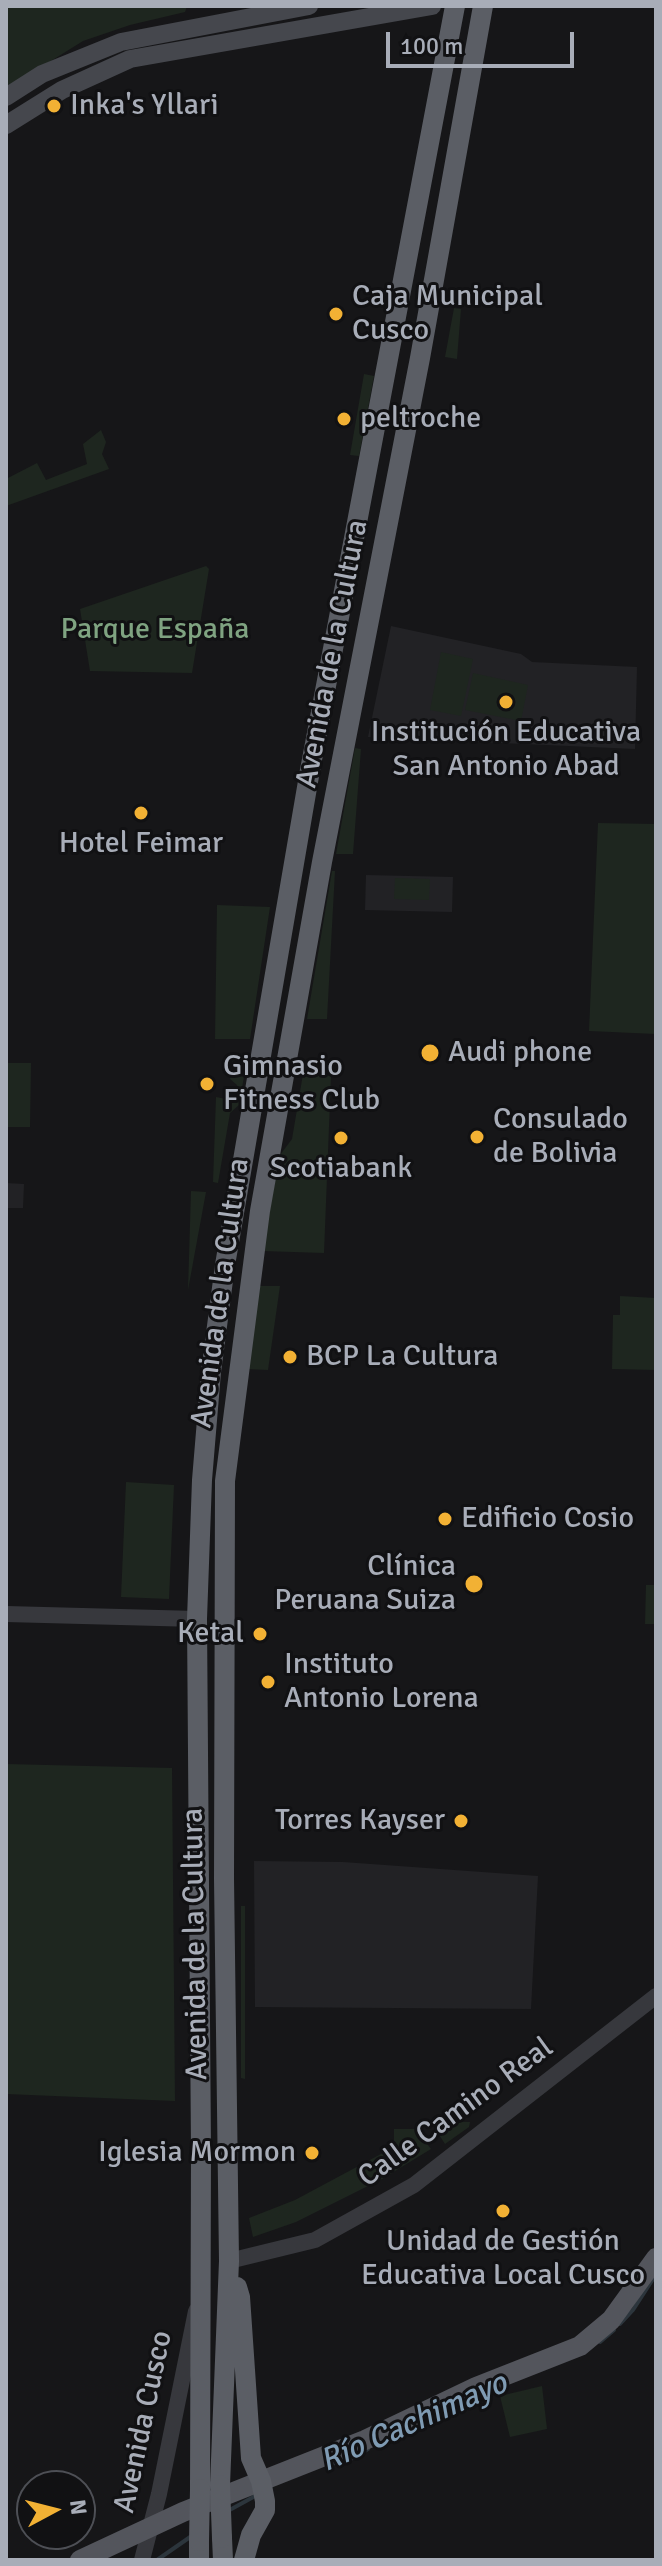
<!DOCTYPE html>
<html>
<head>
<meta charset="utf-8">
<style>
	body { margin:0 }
	#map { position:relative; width:662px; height:2566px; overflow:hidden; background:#161618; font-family:Signika,sans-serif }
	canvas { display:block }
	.frame { position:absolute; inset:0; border:8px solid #a8adb8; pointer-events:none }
	.north { position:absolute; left:16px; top:2470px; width:80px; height:80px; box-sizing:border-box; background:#111113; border:2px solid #4d4f55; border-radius:50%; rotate:83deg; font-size:22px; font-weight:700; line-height:32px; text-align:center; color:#a8adb8 }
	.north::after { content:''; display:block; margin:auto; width:28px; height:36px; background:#f2b134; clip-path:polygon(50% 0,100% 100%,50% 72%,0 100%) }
	.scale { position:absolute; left:386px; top:32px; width:188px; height:36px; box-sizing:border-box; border:4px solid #a8adb8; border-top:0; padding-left:10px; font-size:24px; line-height:28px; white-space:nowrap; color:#a8adb8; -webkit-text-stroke:6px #111113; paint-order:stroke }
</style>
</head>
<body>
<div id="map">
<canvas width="662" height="2566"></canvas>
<div class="frame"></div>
<div class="north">N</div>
<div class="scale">100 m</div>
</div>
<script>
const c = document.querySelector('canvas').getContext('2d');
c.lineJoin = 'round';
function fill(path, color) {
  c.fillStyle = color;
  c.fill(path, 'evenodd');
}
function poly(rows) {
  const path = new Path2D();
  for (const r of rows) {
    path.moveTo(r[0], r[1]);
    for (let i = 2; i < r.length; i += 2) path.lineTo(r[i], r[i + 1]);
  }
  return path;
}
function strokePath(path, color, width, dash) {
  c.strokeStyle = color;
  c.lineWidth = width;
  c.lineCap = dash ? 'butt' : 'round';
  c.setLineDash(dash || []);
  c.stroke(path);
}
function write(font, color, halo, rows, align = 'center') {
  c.font = font + ' Signika,sans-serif';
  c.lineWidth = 6;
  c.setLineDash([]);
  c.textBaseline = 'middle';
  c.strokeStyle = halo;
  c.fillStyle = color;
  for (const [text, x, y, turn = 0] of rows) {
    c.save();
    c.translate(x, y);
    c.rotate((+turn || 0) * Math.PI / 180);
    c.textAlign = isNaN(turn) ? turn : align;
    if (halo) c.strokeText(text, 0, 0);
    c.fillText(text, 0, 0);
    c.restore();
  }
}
const built = poly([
	[391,626,521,654,532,662,637,667,635,749,368,737],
	[366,875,453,877,452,912,365,910],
	[6,1183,24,1184,23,1208,6,1208],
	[254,1861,343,1862,538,1876,531,2009,255,2007]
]);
const green = poly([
	[6,6,187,6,185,12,130,25,83,41,6,89],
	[454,308,461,309,457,359,445,357],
	[364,374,374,376,359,456,350,455],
	[101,430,106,442,102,454,109,469,6,506,6,479,37,463,46,480,87,464,83,444],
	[206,566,209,569,192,673,90,671,80,609],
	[441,652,473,659,461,716,430,710],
	[473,673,528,685,521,721,465,710],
	[355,748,361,749,353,854,336,854],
	[598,823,656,824,656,1034,589,1031],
	[332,871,335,871,327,1019,307,1019],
	[395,878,430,879,429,900,394,899],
	[217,905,270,907,250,1039,215,1039],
	[232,1054,248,1054,239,1105,230,1113,218,1183,213,1182,216,1097,231,1100,239,1094,237,1085,230,1079],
	[6,1063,31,1063,30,1127,6,1127],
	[303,1074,331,1076,324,1253,262,1251,280,1155,292,1139],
	[191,1191,206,1192,188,1290],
	[258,1286,280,1286,268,1370,246,1369],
	[620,1296,656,1298,656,1370,612,1369,613,1315,620,1315],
	[126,1482,174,1485,169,1599,121,1597],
	[646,1585,656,1585,656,1624,645,1624],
	[6,1764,172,1768,175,2101,6,2094],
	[241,1906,245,1906,245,2079,241,2078],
	[430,2121,470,2122,469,2127,445,2144],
	[394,2129,416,2129,431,2149,382,2179,296,2222,253,2237,249,2218,295,2200,394,2147],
	[542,2386,547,2429,510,2437,500,2396]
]);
const stream = poly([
	[620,2324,633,2310,653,2279],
	[600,2342,614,2330],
	[331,2464,353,2458,368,2449],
	[226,2512,257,2495],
	[157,2560,193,2535]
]);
const tertiary = poly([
	[6,1614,197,1619],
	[229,2261,315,2240,414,2185,656,1996],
	[142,2560,159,2494,196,2311]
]);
const secondary = poly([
	[6,97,42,74,121,42,309,6],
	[6,125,62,90,130,59,432,6]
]);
const primary = poly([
	[80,2560,183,2512,365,2440,476,2387,580,2346,611,2320,656,2258]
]);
const trunk = poly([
	[237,2287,240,2297,251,2458,261,2481,265,2501,265,2510,251,2535,244,2560],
	[220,2485,229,2261,224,1878,225,1481,260,1211,322,862,420,358,483,6],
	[200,2489,201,2152,197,1619,202,1480,211,1372,225,1265,310,770,455,6],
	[222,2538,223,2560],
	[199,2560,199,2541]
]);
const trunkBridge = poly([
	[220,2485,222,2538],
	[199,2541,200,2489]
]);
const markers = [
	[54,106,8,"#f2b134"],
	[336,314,8,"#f2b134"],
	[344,419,8,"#f2b134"],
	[506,702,8,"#f2b134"],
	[141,813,8,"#f2b134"],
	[430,1053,10,"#f2b134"],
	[207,1084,8,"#f2b134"],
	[477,1137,8,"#f2b134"],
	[341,1138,8,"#f2b134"],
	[290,1357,8,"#f2b134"],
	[445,1519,8,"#f2b134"],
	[474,1584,10,"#f2b134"],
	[260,1634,8,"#f2b134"],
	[268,1682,8,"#f2b134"],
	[461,1821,8,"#f2b134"],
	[312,2153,8,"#f2b134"],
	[503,2211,8,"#f2b134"]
];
const poiNames = [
	["Inka's Yllari",70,106],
	["Caja Municipal",352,297],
	["Cusco",352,331],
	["peltroche",360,419],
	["Institución Educativa",506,733,"center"],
	["San Antonio Abad",506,767,"center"],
	["Hotel Feimar",141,844,"center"],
	["Audi phone",448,1053],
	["Gimnasio",223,1067],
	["Fitness Club",223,1101],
	["Consulado",493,1120],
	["de Bolivia",493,1154],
	["Scotiabank",341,1169,"center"],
	["BCP La Cultura",306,1357],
	["Edificio Cosio",461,1519],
	["Clínica",456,1567,"right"],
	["Peruana Suiza",456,1601,"right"],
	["Ketal",244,1634,"right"],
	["Instituto",284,1665],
	["Antonio Lorena",284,1699],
	["Torres Kayser",445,1821,"right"],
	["Iglesia Mormon",296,2153,"right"],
	["Unidad de Gestión",503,2242,"center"],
	["Educativa Local Cusco",503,2276,"center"]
];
const parkNames = [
	["Parque España",155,630]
];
const streetNames = [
	["Avenida de la Cultura",333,654,-79],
	["Avenida de la Cultura",221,1293,-82],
	["Avenida de la Cultura",196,1944,-91],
	["Calle Camino Real",456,2113,-36],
	["Avenida Cusco",144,2422,-78]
];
const waterNames = [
	["Río Cachimayo",414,2423,-24]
];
fill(built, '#222225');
fill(green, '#1e261f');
strokePath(stream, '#2c353c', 4);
strokePath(tertiary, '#37383d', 16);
strokePath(secondary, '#45474d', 18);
strokePath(primary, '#53555c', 20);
strokePath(trunk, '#5b5e65', 20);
strokePath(trunkBridge, '#5b5e65', 20);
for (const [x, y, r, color] of markers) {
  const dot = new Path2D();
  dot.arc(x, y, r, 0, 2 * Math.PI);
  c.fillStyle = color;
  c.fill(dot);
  strokePath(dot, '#111113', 3);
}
write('30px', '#a8adb8', '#111113', poiNames, 'left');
write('30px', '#7fa381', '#111113', parkNames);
write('30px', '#a8adb8', '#111113', streetNames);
write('italic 32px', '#7f9bb3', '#111113', waterNames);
</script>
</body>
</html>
